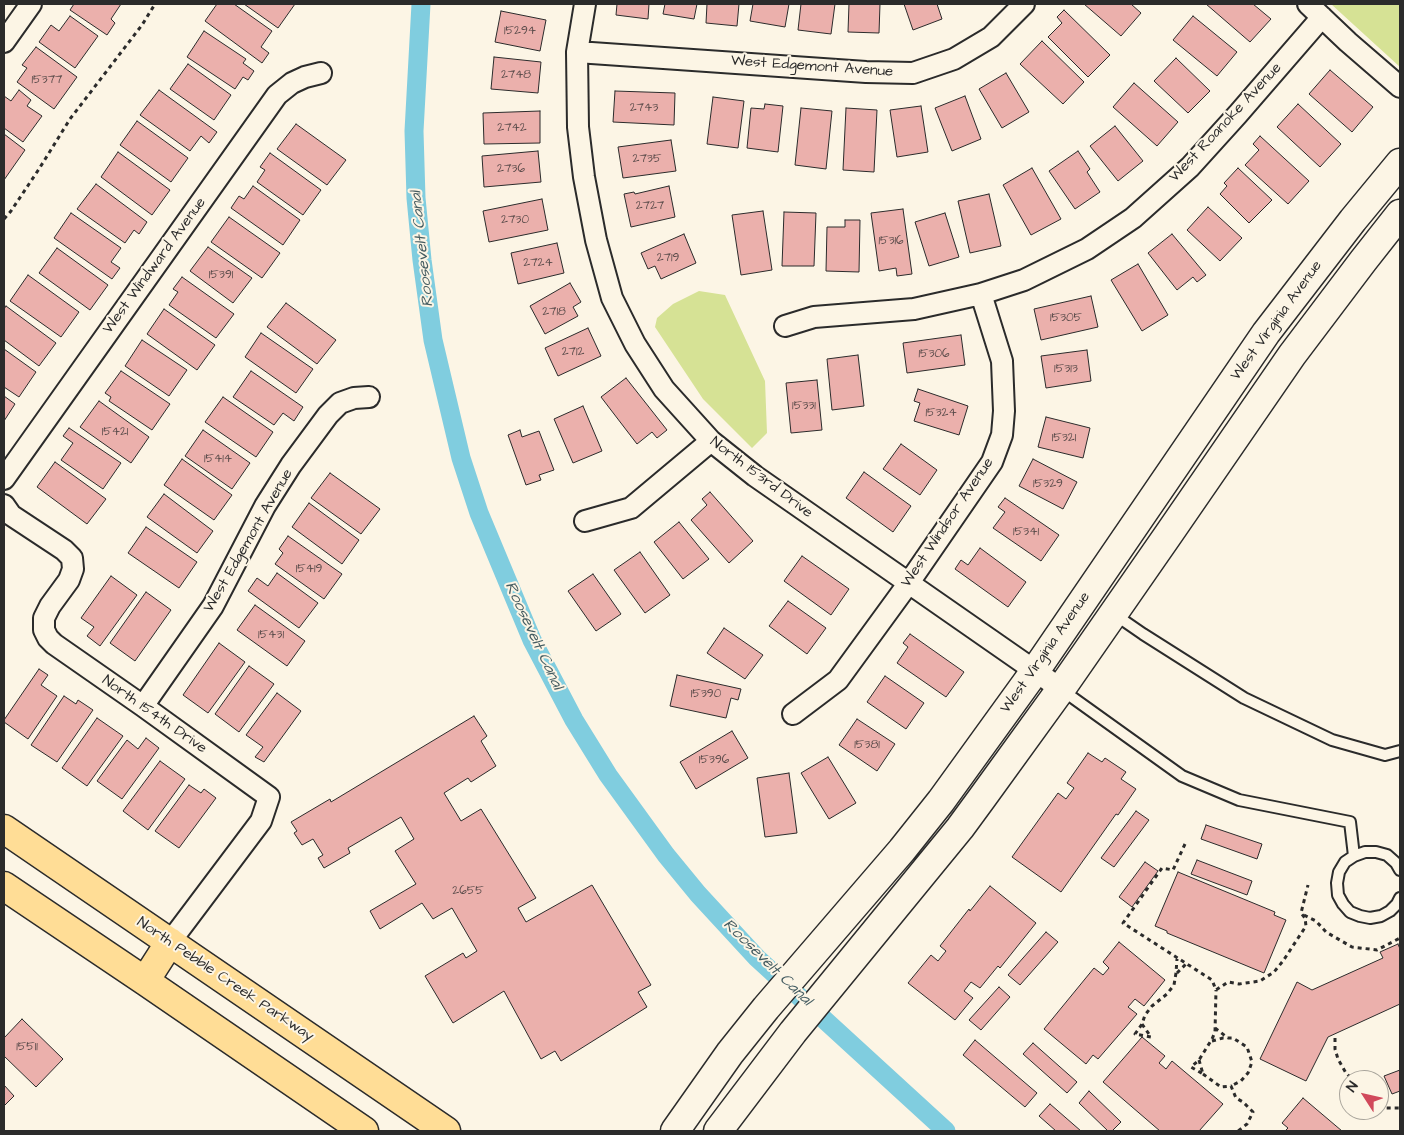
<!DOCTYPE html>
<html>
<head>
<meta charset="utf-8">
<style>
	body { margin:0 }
	#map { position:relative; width:1404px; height:1135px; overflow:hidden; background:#fcf5e5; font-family:"Architects Daughter",sans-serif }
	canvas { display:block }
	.frame { position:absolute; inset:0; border:5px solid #2b2b2b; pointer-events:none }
	.north { position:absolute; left:1339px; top:1070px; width:50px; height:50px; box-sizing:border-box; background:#fcf5e5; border:1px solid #a8a49b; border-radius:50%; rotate:305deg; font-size:14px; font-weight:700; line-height:20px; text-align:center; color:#2b2b2b }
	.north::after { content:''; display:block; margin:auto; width:18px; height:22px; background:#d1495b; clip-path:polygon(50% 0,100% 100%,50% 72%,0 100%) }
</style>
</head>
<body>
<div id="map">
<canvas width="1404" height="1135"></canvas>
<div class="frame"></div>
<div class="north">N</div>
</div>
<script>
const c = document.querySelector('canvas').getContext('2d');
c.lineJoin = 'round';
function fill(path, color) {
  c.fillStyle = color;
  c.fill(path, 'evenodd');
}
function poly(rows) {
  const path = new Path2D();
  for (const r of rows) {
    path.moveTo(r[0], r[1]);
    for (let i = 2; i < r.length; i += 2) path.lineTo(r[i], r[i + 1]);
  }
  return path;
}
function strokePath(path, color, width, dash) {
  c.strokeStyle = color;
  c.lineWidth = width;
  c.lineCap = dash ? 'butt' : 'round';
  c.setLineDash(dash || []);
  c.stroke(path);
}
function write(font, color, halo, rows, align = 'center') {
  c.font = font + ' "Architects Daughter",sans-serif';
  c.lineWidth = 4;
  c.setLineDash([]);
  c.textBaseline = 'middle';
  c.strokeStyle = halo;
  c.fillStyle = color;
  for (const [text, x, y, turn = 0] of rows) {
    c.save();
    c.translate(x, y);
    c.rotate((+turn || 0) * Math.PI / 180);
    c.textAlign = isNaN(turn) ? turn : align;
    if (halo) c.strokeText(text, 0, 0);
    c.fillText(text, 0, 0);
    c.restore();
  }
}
const green = poly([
	[1331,4,1400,4,1400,67],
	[699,291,725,295,765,381,767,433,752,448,703,399,655,327,657,318,673,304]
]);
const canal = poly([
	[421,4,414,131,416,198,422,260,433,340,461,458,479,513,532,640,574,720,608,775,666,855,698,894,757,958,946,1131]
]);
const building = poly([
	[74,4,121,4,111,19,115,23,107,35,70,10,74,4],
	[217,4,234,4,272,31,261,47,269,53,262,63,205,21,217,4],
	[244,4,295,4,278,28,244,4],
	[617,4,649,4,648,19,616,15,617,4],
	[665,4,697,4,694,19,663,14,665,4],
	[707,4,739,4,737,26,706,23,707,4],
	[753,4,789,4,785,27,750,21,753,4],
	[801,4,835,4,831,34,798,30,801,4],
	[849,4,880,4,879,33,848,32,849,4],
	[904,4,937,4,942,19,913,30,904,4],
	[1084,4,1131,4,1141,13,1121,36,1084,4],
	[1206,4,1253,4,1271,19,1250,42,1206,4],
	[1064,10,1110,55,1088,77,1048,37,1062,23,1057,17,1064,10],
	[501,11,546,20,540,51,495,42,501,11],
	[70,16,98,36,75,68,39,42,51,25,59,31,70,16],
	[1193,16,1237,52,1217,76,1173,40,1193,16],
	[204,31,246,59,243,63,254,71,248,80,243,77,235,89,187,57,204,31],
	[1042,41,1084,82,1063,104,1020,64,1042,41],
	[36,47,77,77,54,109,17,82,27,68,22,65,36,47],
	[494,57,541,62,538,93,491,89,494,57],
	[1176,58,1210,91,1188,113,1154,81,1176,58],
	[188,64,231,95,214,120,170,89,188,64],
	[1330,70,1373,107,1352,132,1309,94,1330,70],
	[1006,73,1029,112,1002,128,979,89,1006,73],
	[1134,83,1178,122,1157,146,1113,107,1134,83],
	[19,90,31,100,27,106,42,116,23,142,4,128,4,96,11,101,19,90],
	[159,90,217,132,209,143,201,136,190,151,140,115,159,90],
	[615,91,675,93,674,125,613,122,615,91],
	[965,96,981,139,952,151,935,108,965,96],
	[713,97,744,101,738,148,707,144,713,97],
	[765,104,783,106,778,152,747,148,751,108,764,109,765,104],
	[1298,104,1341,144,1320,167,1277,127,1298,104],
	[921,106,928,152,897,157,890,110,921,106],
	[801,108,832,111,826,169,795,165,801,108],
	[846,108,877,110,874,172,843,170,846,108],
	[540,111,540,143,484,144,483,113,540,111],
	[137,121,188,158,171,182,120,145,137,121],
	[296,124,346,160,327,185,277,149,296,124],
	[1115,126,1143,161,1118,181,1090,146,1115,126],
	[4,134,25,150,4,180,4,134],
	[1260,136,1309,181,1288,204,1245,165,1259,150,1253,144,1260,136],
	[671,140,676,171,623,178,618,147,671,140],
	[538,151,541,182,484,187,482,156,538,151],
	[1078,151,1090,169,1087,172,1100,192,1075,209,1049,171,1078,151],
	[118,152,170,190,152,215,101,177,118,152],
	[270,153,321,190,303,215,257,182,265,170,260,167,270,153],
	[1032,168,1061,219,1031,235,1003,185,1032,168],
	[1238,168,1272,200,1249,223,1220,194,1227,186,1224,183,1238,168],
	[96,184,147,222,139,234,134,230,125,243,77,209,96,184],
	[253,186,300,220,283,245,231,208,239,196,244,199,253,186],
	[669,186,675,217,631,227,624,194,634,192,635,194,669,186],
	[989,194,1001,246,970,253,958,201,989,194],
	[542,199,548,230,489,242,483,211,542,199],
	[1208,207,1242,238,1220,261,1187,230,1208,207],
	[903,209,912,274,897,276,896,268,879,271,871,213,903,209],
	[763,211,772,270,741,275,732,215,763,211],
	[784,212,816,213,814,266,782,266,784,212],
	[71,213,121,248,111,262,120,268,112,279,54,238,71,213],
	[945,213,959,257,929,266,915,222,945,213],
	[229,217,280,253,262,278,211,242,229,217],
	[845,220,860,220,859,272,826,271,827,227,845,227,845,220],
	[684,234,696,263,661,279,655,266,648,269,641,253,684,234],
	[1172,234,1206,275,1197,282,1193,277,1177,290,1148,253,1172,234],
	[557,243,564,273,518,284,511,253,557,243],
	[208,247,252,278,233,303,190,271,208,247],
	[57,248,108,285,90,310,39,273,57,248],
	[1138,264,1168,315,1142,331,1111,280,1138,264],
	[28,275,79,312,61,337,10,301,28,275],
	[182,277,234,314,216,338,169,305,178,292,173,289,182,277],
	[570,283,581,302,573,307,578,316,545,334,530,306,570,283],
	[1091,296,1098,327,1041,340,1034,309,1091,296],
	[286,303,336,340,317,364,267,327,286,303],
	[6,306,56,343,39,366,4,340,4,309,6,306],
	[164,309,215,345,197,370,147,334,164,309],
	[588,328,601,356,558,376,545,348,588,328],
	[261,333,313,369,296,393,245,357,261,333],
	[961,335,965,365,907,373,903,343,961,335],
	[142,340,187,370,169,396,125,366,142,340],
	[4,349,36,372,19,397,4,387,4,349],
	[1087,350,1091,381,1046,388,1041,356,1087,350],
	[858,355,864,406,832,410,827,359,858,355],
	[121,371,170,404,152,430,109,401,111,397,105,393,121,371],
	[251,371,303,407,294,421,283,413,274,425,233,397,251,371],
	[626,378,667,430,657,438,652,432,637,444,601,397,626,378],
	[817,380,822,430,791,433,786,383,817,380],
	[918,389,968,406,959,435,914,421,920,403,914,401,918,389],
	[4,396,15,404,4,421,4,396],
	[223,397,273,432,256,457,205,422,223,397],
	[99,401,149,437,131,463,80,427,99,401],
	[583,406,602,451,573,463,554,419,583,406],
	[1046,417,1090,428,1083,458,1038,447,1046,417],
	[69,428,121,463,103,489,61,460,73,443,63,436,69,428],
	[203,430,250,463,232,489,185,456,203,430],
	[520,430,522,437,539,431,554,470,539,475,541,480,526,485,508,435,520,430],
	[901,444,937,470,920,495,883,469,901,444],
	[182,459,232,495,214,520,164,485,182,459],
	[1033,459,1077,482,1063,509,1019,486,1033,459],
	[55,462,106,499,87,524,37,487,55,462],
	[864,472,911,506,893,532,846,498,864,472],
	[330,473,380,509,361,534,311,498,330,473],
	[710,492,753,541,729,563,691,520,707,505,702,499,710,492],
	[164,494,213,531,197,553,147,517,164,494],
	[1005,498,1059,535,1041,561,993,528,1005,512,998,507,1005,498],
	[309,503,359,540,342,564,292,527,309,503],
	[679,522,709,559,683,579,654,542,679,522],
	[146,527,197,562,179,588,128,553,146,527],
	[288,536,342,574,324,599,275,564,283,553,279,549,288,536],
	[980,548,1026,582,1008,607,955,569,961,560,968,565,980,548],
	[640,552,670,595,645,613,614,570,640,552],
	[802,556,849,589,831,615,784,581,802,556],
	[277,573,318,603,299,628,248,591,257,578,268,586,277,573],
	[593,574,621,614,596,631,568,591,593,574],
	[111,576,137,595,100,646,87,636,94,627,81,618,111,576],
	[146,592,171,610,135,661,110,643,146,592],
	[788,601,826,628,807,654,769,626,788,601],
	[255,605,305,641,287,666,237,630,255,605],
	[724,628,763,655,745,679,707,653,724,628],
	[910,634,964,672,946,697,897,663,908,647,903,643,910,634],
	[219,643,245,662,208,713,183,695,219,643],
	[249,666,274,684,239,732,215,714,249,666],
	[39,669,48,675,41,685,57,696,28,739,4,722,4,720,39,669],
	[677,675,741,689,738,700,731,698,726,718,670,706,677,675],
	[885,676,924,703,906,729,867,702,885,676],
	[277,693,301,711,264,762,255,757,263,747,246,735,277,693],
	[64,696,76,704,78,700,93,710,57,762,31,745,64,696],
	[474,716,487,736,481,741,496,766,471,782,468,778,444,793,461,821,481,809,536,898,518,908,526,922,592,885,651,985,638,992,647,1007,561,1061,555,1051,541,1059,504,991,453,1023,425,976,463,953,466,958,477,951,452,908,433,919,422,903,380,929,370,911,416,884,395,851,414,839,401,817,348,848,350,853,324,868,318,858,323,855,313,839,302,845,294,833,297,831,291,822,330,799,331,802,474,716],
	[97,718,123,736,87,786,62,768,97,718],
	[857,719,895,744,877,771,839,745,857,719],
	[732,731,748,758,696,789,680,762,732,731],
	[146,738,159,748,122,799,97,781,127,740,138,749,146,738],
	[1088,753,1102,762,1105,758,1126,772,1121,779,1136,789,1118,815,1116,814,1061,892,1012,857,1058,793,1066,799,1074,788,1067,783,1088,753],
	[828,757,856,803,829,819,801,773,828,757],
	[160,761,185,779,148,830,123,811,160,761],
	[789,773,797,833,765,837,757,778,789,773],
	[189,785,201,793,204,789,216,798,179,848,155,831,189,785],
	[1136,811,1149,820,1114,867,1101,858,1136,811],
	[1206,825,1262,844,1257,859,1201,839,1206,825],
	[1197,860,1252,881,1247,895,1191,874,1197,860],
	[1145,862,1158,871,1132,907,1119,897,1145,862],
	[1178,872,1275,912,1274,915,1286,920,1264,973,1167,933,1167,931,1155,926,1178,872],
	[990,886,1036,923,1000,968,998,966,980,988,971,982,964,991,973,998,955,1020,908,983,931,955,938,961,946,951,940,946,969,909,970,911,990,886],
	[1046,932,1058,942,1020,985,1008,975,1046,932],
	[1119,942,1165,980,1144,1006,1135,999,1128,1007,1137,1014,1098,1059,1093,1055,1086,1064,1044,1029,1094,968,1103,975,1109,968,1103,962,1119,942],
	[1398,944,1400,949,1400,1004,1328,1037,1306,1081,1260,1059,1297,982,1312,990,1383,958,1380,952,1398,944],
	[999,987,1010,997,981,1030,969,1020,999,987],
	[22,1019,63,1059,36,1087,4,1056,4,1038,22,1019],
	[1142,1037,1165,1056,1159,1063,1166,1069,1172,1061,1223,1104,1199,1131,1160,1131,1103,1082,1142,1037],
	[975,1040,1037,1093,1025,1107,963,1055,975,1040],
	[1033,1043,1077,1082,1067,1093,1023,1054,1033,1043],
	[1400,1070,1400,1091,1392,1094,1384,1076,1400,1070],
	[4,1085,14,1096,4,1106,4,1085],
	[1089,1091,1121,1122,1112,1131,1108,1131,1079,1103,1089,1091],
	[1303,1098,1342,1131,1285,1131,1288,1128,1282,1123,1303,1098],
	[1050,1104,1081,1131,1056,1131,1039,1116,1050,1104]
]);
const path = poly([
	[4,219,11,211,39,169,70,119,142,25,155,4],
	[1185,844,1173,870,1162,868,1123,923,1212,980,1216,990,1228,982,1239,984,1260,981,1274,972,1283,961,1306,926,1305,918,1301,913,1308,885],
	[1304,915,1316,921,1326,932,1352,947,1377,950,1400,938],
	[1177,973,1186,964],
	[1142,1024,1151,1037,1135,1034,1142,1024,1145,1015,1152,1006,1167,994,1174,985,1176,973,1177,959],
	[1215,1028,1228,1038],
	[1335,1038,1335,1049,1338,1059,1346,1073,1353,1080],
	[1212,1041,1223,1038,1233,1038,1247,1047,1252,1062,1248,1073,1241,1081,1231,1086],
	[1199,1060,1203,1074,1191,1067,1199,1060,1212,1039,1215,1032,1216,990],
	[1203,1074,1221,1087,1231,1086,1236,1098,1243,1102,1253,1112,1247,1124,1238,1131],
	[1379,1106,1385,1108,1400,1108]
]);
const service = poly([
	[1114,614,1143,634,1244,698,1332,740,1385,755,1400,751],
	[1062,690,1182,776,1239,800,1350,822,1354,856],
	[1400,870,1396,863,1387,855,1376,852,1365,852,1354,856,1345,862,1339,872,1337,883,1338,895,1343,904,1350,912,1360,916,1370,918,1381,916,1390,911,1397,904,1400,898]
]);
const minor = poly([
	[585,4,577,52,578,127,584,177,596,240,612,298,635,344,664,389,711,441,755,476,1061,689],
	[1308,4,1348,42,1400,87],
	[4,42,31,4],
	[577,52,866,72,913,73,954,59,991,37,1024,4],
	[785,326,814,317,914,309,981,294,1024,280,1087,249,1133,218,1190,167,1238,114,1322,17],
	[4,479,277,95,292,83,305,77,321,73],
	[4,505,11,515,64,550,72,558,73,569,69,580,50,606,44,618,44,630,48,638,54,644,143,706,269,797,261,821,170,942],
	[585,521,631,508,711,441],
	[143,706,213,606,265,506,291,465,328,415,340,403,354,398,369,397],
	[793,714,838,680,908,584,992,462,1002,435,1004,411,1002,361,981,294]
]);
const secondary = poly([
	[675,1131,730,1053,766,1008,902,850,941,801,1035,671,1266,333,1353,220,1400,163],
	[718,1131,793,1032,960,828,982,798,1061,689,1168,535,1292,355,1363,261,1400,214]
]);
const primary = poly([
	[4,829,446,1131],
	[4,886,145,981,364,1131],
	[145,981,170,942]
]);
const numberNames = [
	["15294",520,31],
	["2748",516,75],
	["15377",47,80],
	["2743",644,108],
	["2742",512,128],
	["2735",647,159],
	["2736",511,169],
	["2727",650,206],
	["2730",515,220],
	["15316",891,241],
	["2719",668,258],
	["2724",538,263],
	["15391",221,275],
	["2718",554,312],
	["15305",1066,318],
	["2712",573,352],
	["15306",934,354],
	["15313",1066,369],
	["15331",804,406],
	["15324",941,413],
	["15421",115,432],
	["15321",1064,438],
	["15414",218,459],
	["15329",1048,484],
	["15341",1026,532],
	["15419",309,569],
	["15431",271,635],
	["15390",706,694],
	["15381",867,745],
	["15396",714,760],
	["2655",468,891],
	["15511",27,1047]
];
const streetNames = [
	["West Edgemont Avenue",812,67,4],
	["West Roanoke Avenue",1226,123,-47],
	["West Windward Avenue",155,266,-54],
	["West Virginia Avenue",1277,321,-54],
	["North 153rd Drive",761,478,37],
	["West Windsor Avenue",948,523,-56],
	["West Edgemont Avenue",249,541,-60],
	["West Virginia Avenue",1046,653,-55],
	["North 154th Drive",154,715,35],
	["North Pebble Creek Parkway",225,980,34]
];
const waterNames = [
	["Roosevelt Canal",423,249,-96],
	["Roosevelt Canal",533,636,65],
	["Roosevelt Canal",767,963,44]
];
fill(green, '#d6e295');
strokePath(canal, '#80cddf', 19);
fill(building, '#ebb0ac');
strokePath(building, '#2b2b2b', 1);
strokePath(service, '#2b2b2b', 14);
strokePath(minor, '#2b2b2b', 24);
strokePath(secondary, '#2b2b2b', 31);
strokePath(primary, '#2b2b2b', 31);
strokePath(path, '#2b2b2b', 3, [4, 4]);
strokePath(service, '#fcf5e5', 10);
strokePath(minor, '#fcf5e5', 20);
strokePath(secondary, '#fcf5e5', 28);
strokePath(primary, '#ffdd96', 28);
write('12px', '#5b4c4b', null, numberNames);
write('15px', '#2b2b2b', '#fcf5e5', streetNames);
write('italic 16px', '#445c61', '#fcf5e5', waterNames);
</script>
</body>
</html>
